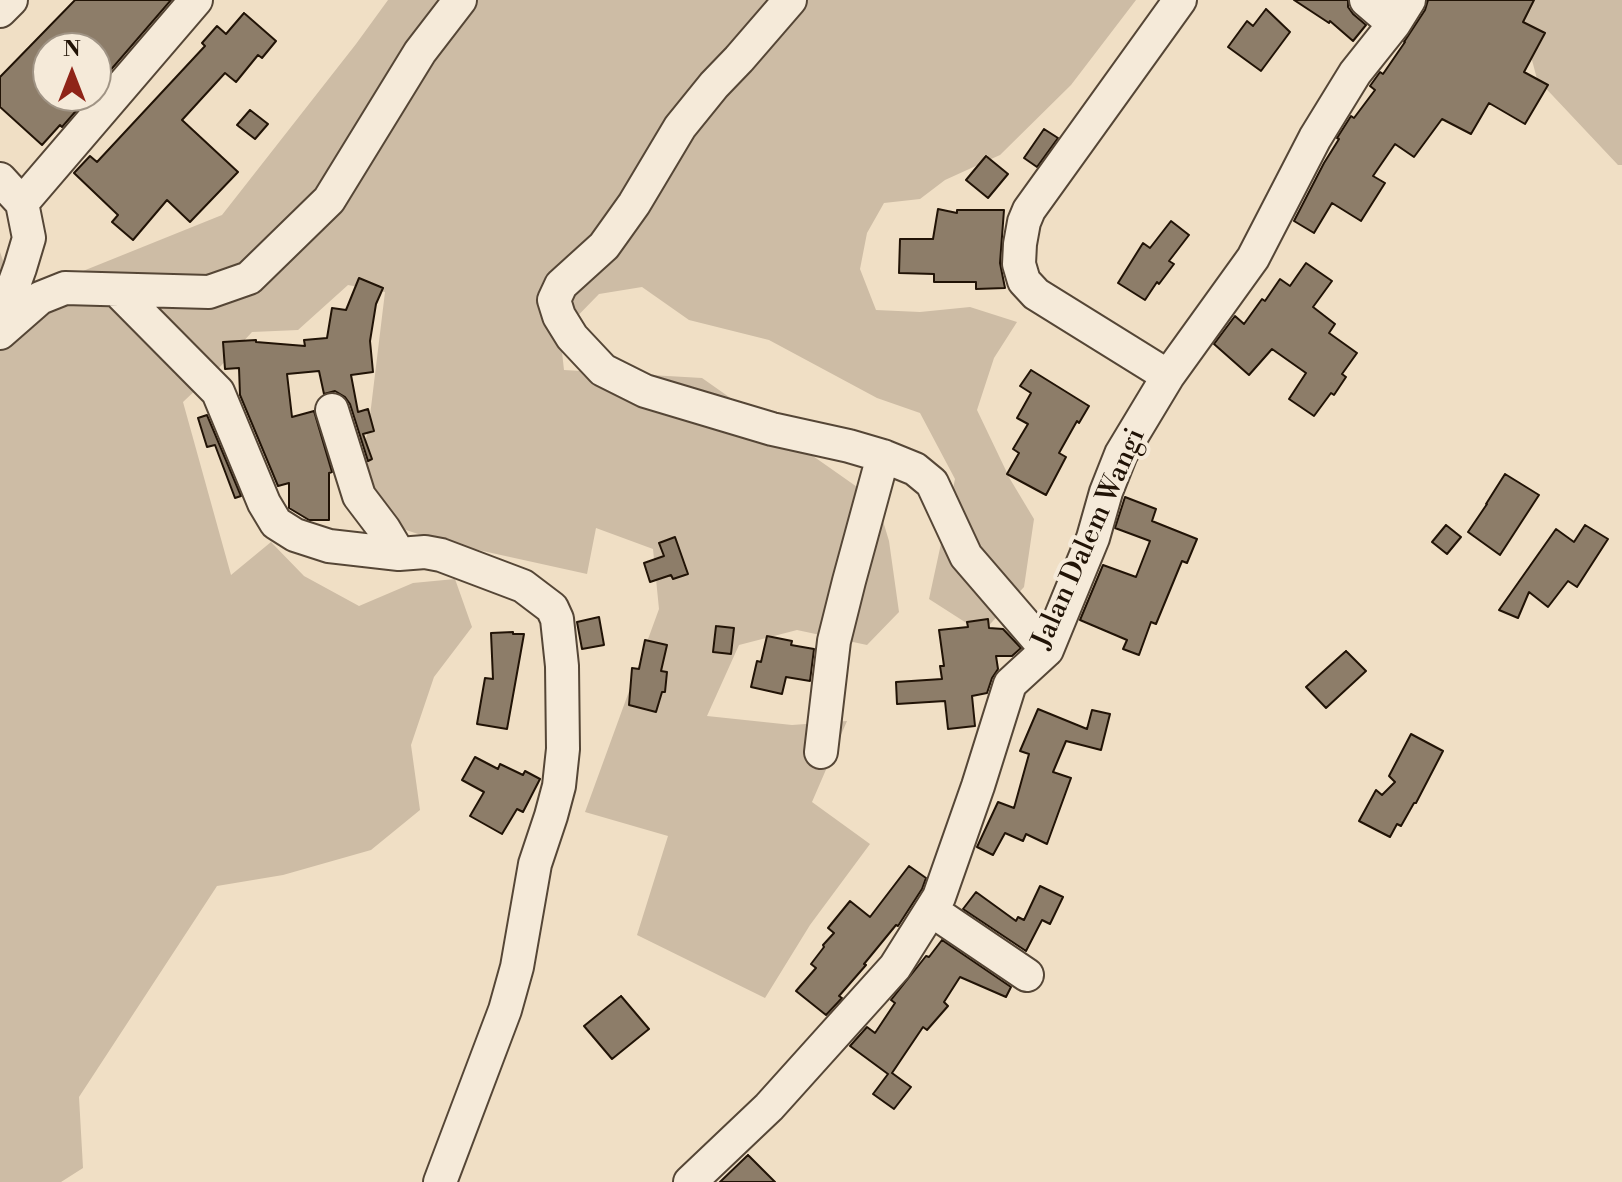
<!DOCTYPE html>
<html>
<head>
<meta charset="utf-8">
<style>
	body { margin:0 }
	#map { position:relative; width:1622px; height:1182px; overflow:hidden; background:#f0dfc5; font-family:"Libre Bodoni",serif }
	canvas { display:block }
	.north { position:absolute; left:32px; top:32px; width:80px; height:80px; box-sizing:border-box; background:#f5ead9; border:2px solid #a09485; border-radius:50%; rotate:0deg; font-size:22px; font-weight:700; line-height:32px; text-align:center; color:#211306 }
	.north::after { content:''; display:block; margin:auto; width:28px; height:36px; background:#8f2418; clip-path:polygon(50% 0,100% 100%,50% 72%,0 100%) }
</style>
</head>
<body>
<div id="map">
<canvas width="1622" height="1182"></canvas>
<div class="north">N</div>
</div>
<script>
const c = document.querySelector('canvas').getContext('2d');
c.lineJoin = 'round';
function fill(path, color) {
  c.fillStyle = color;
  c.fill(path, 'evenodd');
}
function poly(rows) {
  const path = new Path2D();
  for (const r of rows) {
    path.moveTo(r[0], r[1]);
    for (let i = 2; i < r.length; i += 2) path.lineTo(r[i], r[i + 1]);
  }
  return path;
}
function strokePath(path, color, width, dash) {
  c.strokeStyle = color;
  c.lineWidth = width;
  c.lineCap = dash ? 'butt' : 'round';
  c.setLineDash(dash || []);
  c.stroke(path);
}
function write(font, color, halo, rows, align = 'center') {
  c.font = font + ' "Libre Bodoni",serif';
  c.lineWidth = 8;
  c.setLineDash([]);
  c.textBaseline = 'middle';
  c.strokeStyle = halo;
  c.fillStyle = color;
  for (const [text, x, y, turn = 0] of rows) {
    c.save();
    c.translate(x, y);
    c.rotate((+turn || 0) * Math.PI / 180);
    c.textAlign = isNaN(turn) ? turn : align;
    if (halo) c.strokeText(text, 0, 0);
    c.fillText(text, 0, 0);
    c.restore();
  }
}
const green = poly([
	[388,0,1136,0,1071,85,1000,155,945,180,920,199,884,203,867,233,860,269,876,310,920,312,970,307,1017,322,994,358,977,410,1010,479,1034,519,1024,587,982,633,929,599,955,479,920,413,877,398,769,340,689,320,642,287,599,294,560,334,564,370,702,378,877,501,889,541,899,612,867,645,797,630,739,645,707,716,792,725,847,721,812,802,870,844,810,925,765,998,637,935,668,836,585,812,659,609,653,549,596,528,587,574,442,542,376,520,359,473,369,424,385,292,348,285,298,330,252,332,219,368,183,402,231,575,271,542,304,576,359,606,413,583,455,579,472,627,434,677,411,745,420,810,371,850,283,875,217,886,79,1097,83,1168,61,1182,0,1182,0,252,16,298,222,215,356,44],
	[1516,0,1622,0,1622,165,1618,165,1537,79]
]);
const building = poly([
	[75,0,171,0,96,87,96,48,48,48,48,96,89,96,62,127,60,125,42,145,0,107,0,77,75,0],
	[1294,0,1348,0,1348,7,1353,14,1366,25,1353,41,1330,21,1329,23,1294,0],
	[1428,0,1534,0,1523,22,1545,33,1524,72,1548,85,1525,124,1489,103,1471,134,1442,119,1414,157,1395,144,1373,176,1385,183,1361,221,1332,203,1314,233,1294,221,1324,163,1339,139,1337,138,1351,116,1354,118,1375,90,1370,86,1380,72,1383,74,1405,42,1404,42,1425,10,1428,0],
	[1266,9,1290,32,1261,71,1228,47,1247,21,1253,26,1266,9],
	[244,13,276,41,262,58,258,55,236,82,225,73,182,120,238,172,190,222,167,200,133,240,112,222,118,215,74,173,90,156,97,162,205,46,202,43,217,26,226,34,244,13],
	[250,110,268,124,255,139,237,125,250,110],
	[1044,129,1058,138,1037,167,1024,158,1044,129],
	[986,156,1008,174,988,198,966,180,986,156],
	[938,209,957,213,957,210,1004,210,1000,263,1005,288,976,289,976,282,934,282,934,274,899,273,900,239,933,239,938,209],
	[1171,221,1189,235,1169,261,1174,264,1159,284,1157,282,1145,300,1118,283,1143,243,1150,248,1171,221],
	[1306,263,1332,281,1313,307,1335,324,1329,333,1357,353,1342,374,1346,377,1334,395,1331,393,1314,416,1289,399,1306,373,1272,349,1249,375,1214,344,1235,316,1244,324,1262,299,1265,301,1280,279,1290,286,1306,263],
	[359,278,383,288,376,304,370,341,373,372,351,375,358,412,368,409,374,431,363,434,372,459,368,461,350,404,345,397,335,391,324,394,319,371,287,374,292,417,314,411,332,472,329,473,329,520,309,520,289,508,289,483,278,486,240,395,239,368,225,369,223,342,256,340,256,342,305,346,304,340,327,338,332,308,346,310,359,278],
	[1031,370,1089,406,1079,423,1077,421,1059,453,1066,457,1046,495,1007,474,1019,453,1013,449,1028,424,1017,418,1031,393,1020,386,1031,370],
	[207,415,241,496,235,498,215,445,207,447,198,418,207,415],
	[1505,474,1539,495,1500,555,1468,532,1487,504,1486,504,1505,474],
	[1125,497,1156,509,1152,521,1197,539,1187,563,1182,561,1156,624,1151,622,1139,655,1123,649,1127,640,1080,620,1103,565,1136,577,1150,541,1115,528,1125,497],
	[1446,525,1461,537,1447,554,1432,542,1446,525],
	[1585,525,1608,539,1577,587,1568,581,1548,607,1529,592,1518,618,1499,610,1556,529,1574,542,1585,525],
	[675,537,688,574,673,579,671,575,650,582,644,563,664,556,659,543,675,537],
	[599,617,604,645,582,649,577,622,599,617],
	[988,619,989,628,1003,629,1021,648,1012,656,996,656,998,669,992,678,987,693,972,696,975,726,948,729,945,701,897,704,896,682,942,679,940,666,944,666,939,630,968,627,967,622,988,619],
	[716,626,734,628,731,654,713,652,716,626],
	[513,632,513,634,524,634,507,729,477,724,485,678,493,679,491,633,513,632],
	[767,636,792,641,791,645,814,649,810,681,786,677,782,694,751,687,757,661,761,662,767,636],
	[645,640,667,645,661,671,667,672,665,692,662,692,656,712,629,705,632,668,639,669,645,640],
	[1346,651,1366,671,1326,708,1306,687,1346,651],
	[1038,709,1087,729,1092,710,1110,714,1101,750,1066,741,1053,772,1071,778,1047,844,1026,834,1023,841,1005,833,993,855,977,847,998,802,1014,808,1029,754,1020,751,1038,709],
	[1411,734,1443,751,1416,803,1414,803,1401,826,1397,824,1390,837,1359,821,1376,790,1382,795,1395,782,1389,776,1411,734],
	[475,757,498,769,500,764,523,775,525,771,540,779,523,812,517,809,502,834,470,816,484,792,462,780,475,757],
	[909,866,926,878,922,889,898,926,896,925,864,964,866,965,839,996,842,998,826,1015,796,991,816,968,811,964,824,947,823,945,834,933,828,928,850,901,870,917,909,866],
	[1040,886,1063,897,1050,924,1042,920,1026,951,963,909,976,892,1016,921,1018,917,1024,920,1040,886],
	[942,940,1011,987,1006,997,960,977,944,1002,948,1006,927,1030,923,1027,892,1073,911,1087,894,1109,873,1094,888,1074,850,1046,867,1027,875,1033,895,1003,891,1000,926,956,929,957,942,940],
	[621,996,649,1029,612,1059,584,1026,621,996],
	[748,1155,775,1182,720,1182,748,1155]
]);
const minor = poly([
	[790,0,739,59,714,85,680,127,634,204,604,246,561,285,554,300,559,316,572,337,603,370,645,391,772,429,849,446,883,456,915,469,932,483,966,556,1047,650],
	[1366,0,1394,24],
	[0,11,11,0],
	[0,179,22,203,29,238,20,268,0,323],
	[22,203,196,0],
	[117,290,218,392,264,503,276,523,295,535,329,546,399,554,425,552,441,555,523,586,552,608,557,619,562,666,563,749,559,786,551,816,535,864,517,967,505,1010,440,1182],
	[0,333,40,298,65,288,209,292,249,278,329,200,420,52,460,0],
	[1168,376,1036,294,1024,281,1019,264,1020,244,1024,222,1029,210,1180,0],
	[332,410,359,496,384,529,399,554],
	[821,752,834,641,849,581,883,456],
	[931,910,1027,975],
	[690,1182,769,1107,895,967,939,897,978,786,1010,684,1047,650,1093,538,1106,492,1121,454,1168,376,1253,258,1315,138,1355,73,1394,24,1409,0]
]);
const streetNames = [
	["Jalan Dalem Wangi",1090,539,-66]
];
fill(green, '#cdbca5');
fill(building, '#8d7d69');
strokePath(building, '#211306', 2);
strokePath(minor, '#554636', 36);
strokePath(minor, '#f5ead9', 32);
write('28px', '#211306', '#f5ead9', streetNames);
</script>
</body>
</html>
